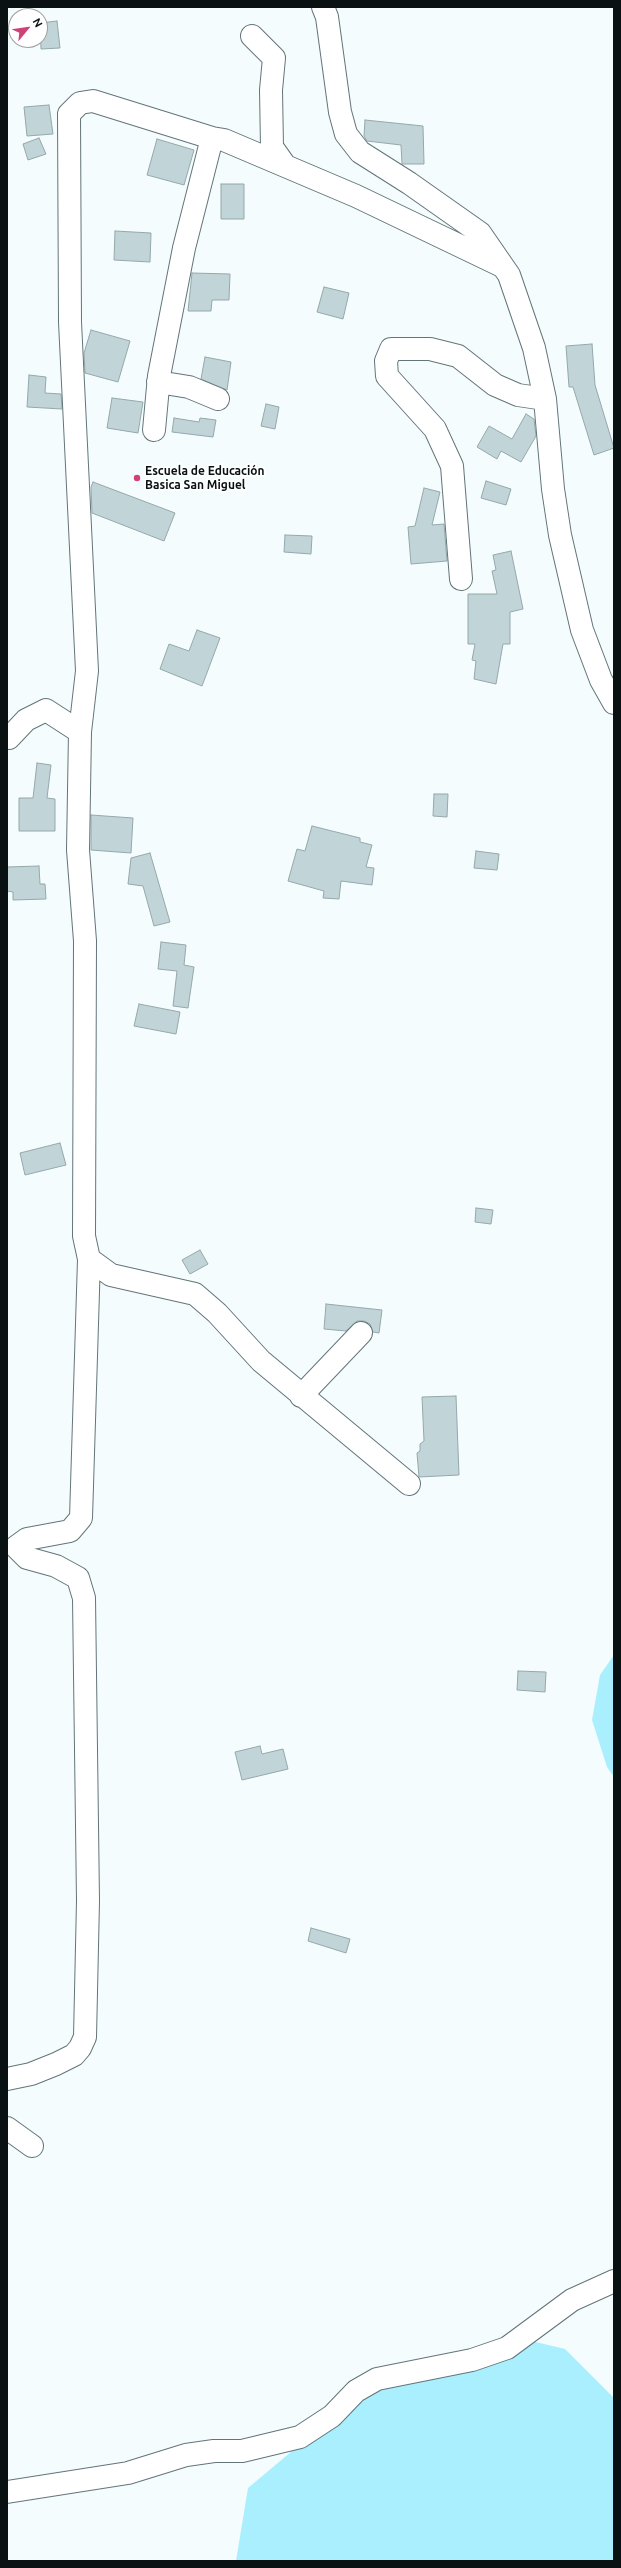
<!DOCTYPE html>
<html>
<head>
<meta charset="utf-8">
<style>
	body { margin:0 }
	#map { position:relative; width:621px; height:2568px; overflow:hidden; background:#f4fcfe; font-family:Ubuntu,sans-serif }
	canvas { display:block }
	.frame { position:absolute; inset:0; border:8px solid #0a1112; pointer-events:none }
	.north { position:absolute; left:8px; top:8px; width:40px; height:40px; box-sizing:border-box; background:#fff; border:1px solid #9da0a0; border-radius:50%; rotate:61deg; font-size:11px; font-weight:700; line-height:16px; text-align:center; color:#0a1112 }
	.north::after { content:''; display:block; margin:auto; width:14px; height:18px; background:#cd4277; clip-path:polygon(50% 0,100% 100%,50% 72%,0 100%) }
</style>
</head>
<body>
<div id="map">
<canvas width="621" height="2568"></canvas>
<div class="frame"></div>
<div class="north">N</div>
</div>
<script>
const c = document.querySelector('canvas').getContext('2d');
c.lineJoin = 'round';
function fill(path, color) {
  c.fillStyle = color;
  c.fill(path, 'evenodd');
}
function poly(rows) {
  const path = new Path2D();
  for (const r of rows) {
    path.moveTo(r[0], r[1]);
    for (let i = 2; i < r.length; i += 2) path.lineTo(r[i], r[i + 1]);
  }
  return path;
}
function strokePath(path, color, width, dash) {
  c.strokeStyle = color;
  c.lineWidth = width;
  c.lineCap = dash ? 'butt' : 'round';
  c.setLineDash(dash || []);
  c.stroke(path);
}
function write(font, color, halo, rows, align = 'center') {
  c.font = font + ' Ubuntu,sans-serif';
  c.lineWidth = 3.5;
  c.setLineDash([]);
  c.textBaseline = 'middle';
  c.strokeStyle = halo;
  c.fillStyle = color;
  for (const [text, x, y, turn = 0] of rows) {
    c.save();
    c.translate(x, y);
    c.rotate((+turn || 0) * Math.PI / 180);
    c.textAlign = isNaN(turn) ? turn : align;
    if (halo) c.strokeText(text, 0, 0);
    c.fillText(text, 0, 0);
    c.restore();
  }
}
const green = poly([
	[614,1655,614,1777,607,1767,592,1720,600,1675],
	[523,2339,565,2349,614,2398,614,2561,236,2561,248,2488,392,2367]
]);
const building = poly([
	[57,21,60,48,41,49,40,23,57,21],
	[49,105,53,134,27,136,24,107,49,105],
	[365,120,423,126,424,164,402,164,401,145,367,141,364,136,365,120],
	[39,138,46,154,28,160,23,144,39,138],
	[157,139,194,150,184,185,147,175,157,139],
	[221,184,244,184,244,219,221,219,221,184],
	[115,231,151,233,150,262,114,260,115,231],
	[192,273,230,274,229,300,212,300,211,311,188,311,192,273],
	[324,287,349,293,343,319,317,312,324,287],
	[91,330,130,341,118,382,85,373,84,353,91,330],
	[592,344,595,385,614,448,594,455,573,387,569,387,566,346,592,344],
	[205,357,231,362,227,390,201,379,205,357],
	[29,375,46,377,45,393,61,394,62,409,27,407,29,375],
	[112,398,143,402,138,433,107,428,112,398],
	[266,404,279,407,275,429,261,426,266,404],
	[526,414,534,419,536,436,521,462,501,451,497,459,477,447,489,426,512,439,526,414],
	[174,418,199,422,200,418,216,420,213,437,172,432,174,418],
	[486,481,511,489,506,505,481,498,486,481],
	[93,482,175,513,164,541,92,513,91,487,93,482],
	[424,488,440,492,432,525,444,524,447,561,411,564,408,527,415,526,424,488],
	[285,535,312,536,311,554,284,552,285,535],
	[511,551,523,609,510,612,510,644,503,644,496,684,474,679,476,661,472,660,475,644,468,644,468,594,497,594,492,571,496,570,493,555,511,551],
	[197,630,220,638,202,686,160,669,169,644,189,651,197,630],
	[37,763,51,765,47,798,55,799,55,831,19,831,19,798,33,798,37,763],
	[434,794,448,794,447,817,433,816,434,794],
	[91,815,133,818,131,853,91,850,91,815],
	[312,826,360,838,360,842,372,845,366,867,374,868,372,885,341,881,339,899,323,898,324,891,288,881,297,849,305,851,312,826],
	[476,851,499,854,497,870,474,868,476,851],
	[150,853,170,922,154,926,143,886,128,884,131,858,150,853],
	[39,866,40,884,45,884,46,899,13,900,13,892,7,891,7,867,39,866],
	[161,942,186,945,184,965,194,967,188,1008,173,1006,177,971,158,969,161,942],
	[139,1004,180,1012,176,1034,134,1026,139,1004],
	[60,1143,66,1165,25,1175,20,1153,60,1143],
	[476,1208,493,1210,491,1224,475,1222,476,1208],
	[200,1250,208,1264,190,1274,182,1260,200,1250],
	[326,1304,382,1310,379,1333,373,1332,370,1324,364,1321,357,1321,346,1331,324,1329,326,1304],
	[456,1396,459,1475,419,1477,417,1453,420,1451,420,1444,424,1441,422,1397,456,1396],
	[518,1671,546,1672,545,1692,517,1690,518,1671],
	[260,1746,262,1754,283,1749,288,1769,242,1780,235,1752,260,1746],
	[311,1928,350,1939,346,1953,308,1941,311,1928]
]);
const minor = poly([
	[323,7,327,17,340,112,346,134,360,152,409,183,480,233,509,275,534,348,545,399,553,489,560,535,582,630,601,680,614,703],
	[252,36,274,58,271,90,272,147,284,164],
	[212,138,93,101,80,103,69,114,70,322,87,671,80,732,78,850,85,941,84,1236,89,1259,111,1275,195,1294,217,1313,261,1361,409,1484],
	[158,382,189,387,218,399],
	[154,430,159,376,184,248,212,138,224,140,356,196,502,266],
	[461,579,452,466,435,429,387,376,386,361,391,349,430,349,458,356,495,385,518,395,545,399],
	[9,738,26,720,46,710,80,732],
	[301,1396,361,1333],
	[7,2079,31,2074,56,2064,74,2055,80,2048,85,2037,88,1901,84,1598,78,1578,56,1566,27,1558,16,1547,27,1539,70,1531,81,1518,89,1259],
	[7,2128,32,2146],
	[7,2492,128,2473,186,2455,214,2451,242,2451,300,2437,332,2416,356,2391,377,2379,472,2360,507,2348,572,2300,614,2281]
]);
const markers = [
	[137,478,4,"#cd4277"]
];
const poiNames = [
	["Escuela de Educación",145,471],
	["Basica San Miguel",145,485]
];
fill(green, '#aaeffd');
fill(building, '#c1d5d9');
strokePath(building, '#94a8ab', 1);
strokePath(minor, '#637579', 24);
strokePath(minor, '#fff', 22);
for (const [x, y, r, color] of markers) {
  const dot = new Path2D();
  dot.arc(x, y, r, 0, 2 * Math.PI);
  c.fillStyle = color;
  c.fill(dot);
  strokePath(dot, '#fff', 1.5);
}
write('bold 12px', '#0a1112', '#fff', poiNames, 'left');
</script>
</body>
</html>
